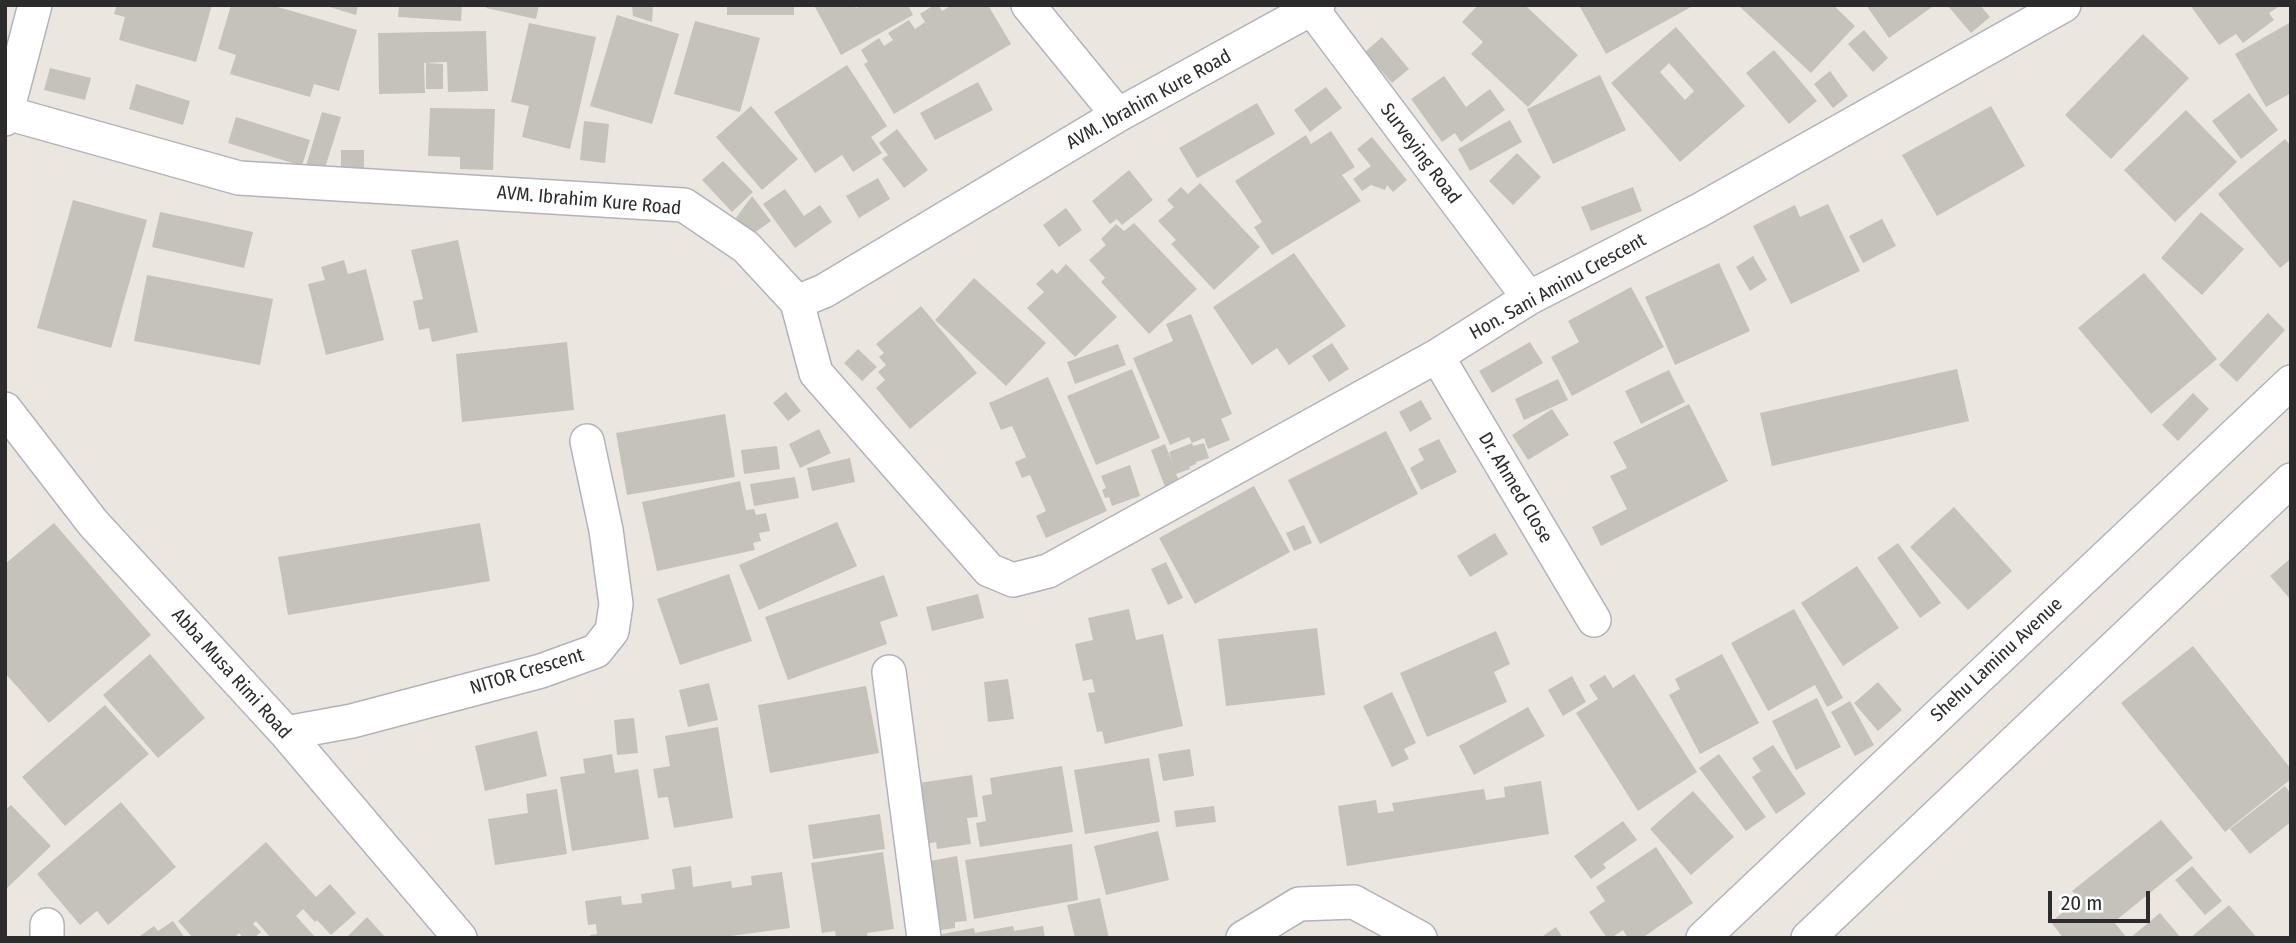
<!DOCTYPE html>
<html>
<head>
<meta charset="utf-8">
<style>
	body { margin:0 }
	#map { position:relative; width:2296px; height:943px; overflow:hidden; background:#ece6e0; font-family:"Fira Sans Condensed",sans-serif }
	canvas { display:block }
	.frame { position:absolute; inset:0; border:7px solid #2c2c2c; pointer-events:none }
	.scale { position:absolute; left:2048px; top:891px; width:102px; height:32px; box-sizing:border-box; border:4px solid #2c2c2c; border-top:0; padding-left:9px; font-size:21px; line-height:24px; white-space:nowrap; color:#2c2c2c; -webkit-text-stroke:5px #fff; paint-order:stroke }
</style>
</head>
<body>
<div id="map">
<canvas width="2296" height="943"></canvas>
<div class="frame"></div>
<div class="scale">20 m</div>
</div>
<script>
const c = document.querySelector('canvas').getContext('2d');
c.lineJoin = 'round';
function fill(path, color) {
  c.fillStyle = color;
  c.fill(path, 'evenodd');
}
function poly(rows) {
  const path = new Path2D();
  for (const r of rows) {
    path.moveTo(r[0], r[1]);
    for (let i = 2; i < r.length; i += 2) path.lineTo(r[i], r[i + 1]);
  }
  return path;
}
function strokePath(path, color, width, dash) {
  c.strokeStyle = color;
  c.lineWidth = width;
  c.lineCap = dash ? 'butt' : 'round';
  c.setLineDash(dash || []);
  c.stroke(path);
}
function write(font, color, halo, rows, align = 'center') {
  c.font = font + ' "Fira Sans Condensed",sans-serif';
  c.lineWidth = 5;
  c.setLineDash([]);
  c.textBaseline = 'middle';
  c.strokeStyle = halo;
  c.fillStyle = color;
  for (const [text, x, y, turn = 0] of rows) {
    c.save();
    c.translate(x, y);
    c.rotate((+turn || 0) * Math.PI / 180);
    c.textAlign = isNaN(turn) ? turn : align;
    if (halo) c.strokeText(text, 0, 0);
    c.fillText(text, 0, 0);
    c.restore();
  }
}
const building = poly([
	[117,5,212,5,196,62,119,40,125,17,114,14],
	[231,5,271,5,357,30,339,91,314,84,310,97,230,74,236,55,218,49],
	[323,5,358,5,356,15],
	[399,5,462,5,461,21,398,17],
	[487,5,539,5,536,19,486,8],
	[632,5,653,5,652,22,633,16],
	[727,5,794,5,794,15,727,15],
	[817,5,854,5,856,8,862,5,908,5,913,15,841,55,815,7],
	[934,5,938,5,942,11,952,5,988,5,1011,44,894,114,864,64,868,62,861,50,879,38,884,46,893,40,888,33,909,20,915,29,925,22,920,14],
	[1478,5,1529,5,1527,7,1578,55,1528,107,1471,54,1483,42,1462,22],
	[1579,5,1689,5,1691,7,1606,54],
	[1741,5,1833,5,1855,26,1811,73,1740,7],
	[1866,5,1931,5,1932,7,1889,38],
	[1947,5,1980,5,1990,17,1971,33],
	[2190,5,2281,5,2269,13,2274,20,2243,43,2236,34,2219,45],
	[617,15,679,34,652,124,590,106],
	[695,21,760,38,740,112,674,94],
	[2291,22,2291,93,2266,107,2235,54],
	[529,23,596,37,570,149,522,137,529,106,511,102],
	[1676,27,1745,106,1680,162,1611,83],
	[1669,63,1694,91,1685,100,1660,72],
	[1864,30,1888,58,1873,72,1848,44],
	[486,31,488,91,448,92,447,62,424,63,425,93,379,94,378,33],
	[2143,34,2189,78,2111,159,2065,115],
	[1382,37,1409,69,1392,83,1365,52],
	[1774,50,1817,101,1789,124,1746,73],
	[426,63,443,64,443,89,426,89],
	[847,65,887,126,871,137,882,153,853,172,842,155,815,173,774,112],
	[50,68,91,78,85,100,44,90],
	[1830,71,1848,96,1833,108,1814,84],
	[1600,75,1626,130,1553,164,1527,109],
	[1444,76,1466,107,1490,89,1505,110,1461,142,1455,133,1442,142,1411,99],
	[978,82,993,110,935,140,920,113],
	[136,84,190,101,183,125,129,109],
	[1326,87,1342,108,1310,132,1294,110],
	[2249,93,2278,130,2241,159,2212,121],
	[1257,103,1275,134,1197,178,1179,148],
	[751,106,798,159,762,190,716,137],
	[1991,106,2025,166,1937,216,1902,155],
	[430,108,495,109,493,170,460,169,460,157,428,156],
	[2186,110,2237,162,2175,222,2124,170],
	[322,112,341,117,324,171,306,166],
	[236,117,310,140,302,166,228,143],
	[1510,120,1522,142,1470,171,1458,149],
	[584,121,609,124,605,163,580,160],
	[897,129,928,170,904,188,882,159,888,155,879,143],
	[1331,131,1355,167,1342,175,1361,201,1272,255,1254,227,1262,222,1235,181,1306,135,1311,144],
	[1372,137,1407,180,1393,192,1387,185,1385,190,1371,185,1362,191,1353,179,1371,166,1357,149],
	[2285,139,2291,146,2291,259,2280,268,2218,194],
	[341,150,364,150,364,175,341,176],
	[1517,153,1541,177,1513,205,1489,181],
	[723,161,753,192,732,212,702,180],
	[1129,170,1153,200,1122,225,1117,219,1110,224,1092,201],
	[878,178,890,199,859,218,846,196],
	[1200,183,1260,247,1214,290,1171,244,1176,240,1158,221,1174,207,1167,200,1181,187,1188,194],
	[1633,187,1642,211,1591,231,1581,207],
	[785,189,804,216,820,205,832,222,795,248,763,204],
	[752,196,771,221,750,236,736,218],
	[73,200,147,220,111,348,37,328],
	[1828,204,1860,271,1791,304,1753,226,1795,205,1800,217],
	[1066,208,1082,230,1059,247,1043,225],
	[160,212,253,232,244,268,152,247],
	[2201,212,2244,249,2202,295,2161,258],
	[1882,219,1896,246,1863,263,1849,236],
	[1134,223,1197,289,1149,334,1101,282,1105,278,1089,260,1106,245,1101,239,1116,224,1124,231],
	[458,240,478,332,432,342,429,328,419,330,413,301,423,299,411,250],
	[1294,253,1346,326,1289,365,1277,348,1252,365,1213,307],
	[1753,256,1767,280,1750,291,1736,267],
	[344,260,348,274,366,269,384,340,326,355,308,284,325,280,321,267],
	[1719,263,1750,331,1675,365,1645,297],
	[1066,264,1117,317,1075,357,1027,308,1044,292,1036,284,1052,269,1057,274],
	[2144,273,2217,359,2151,414,2078,328],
	[147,275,273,299,260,365,134,341],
	[974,278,1046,343,1006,386,935,320],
	[1631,287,1664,347,1572,396,1551,357,1579,342,1568,321],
	[921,306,977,373,910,429,876,388,885,380,878,372,886,365,879,357,884,353,876,344],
	[2268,313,2285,330,2237,382,2219,365],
	[1191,314,1232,414,1221,419,1230,440,1208,449,1204,438,1192,443,1193,446,1204,443,1209,458,1196,462,1196,464,1189,467,1190,469,1176,474,1179,481,1165,487,1151,450,1165,444,1173,464,1169,452,1192,443,1189,437,1170,445,1133,358,1173,341,1166,324],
	[567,342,574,410,462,422,456,354],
	[1530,342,1543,363,1492,393,1479,371],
	[1332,343,1349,369,1329,382,1312,356],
	[1118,344,1126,365,1075,384,1067,362],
	[858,349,877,367,862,381,844,363],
	[1132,369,1160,438,1096,465,1067,396],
	[1957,369,1969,421,1772,466,1760,413],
	[1669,370,1685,402,1641,424,1625,391],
	[1048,377,1107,511,1046,538,1036,516,1046,511,1030,475,1022,478,1015,462,1026,457,1012,426,1001,430,989,403],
	[1558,379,1568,400,1524,420,1515,399],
	[786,392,801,411,788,421,773,403],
	[2193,393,2209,409,2178,441,2162,425],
	[1421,400,1432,419,1410,432,1399,412],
	[1689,404,1728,481,1601,546,1592,527,1627,509,1610,476,1627,468,1613,442],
	[1552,409,1569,435,1528,460,1512,435],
	[725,414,735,477,627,495,616,433],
	[819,429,831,453,800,468,789,444],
	[1386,431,1418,494,1320,544,1288,480],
	[1439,439,1457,472,1421,490,1410,468,1424,460,1418,449],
	[777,446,780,469,744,474,741,450],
	[850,458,855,482,812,491,807,468],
	[1130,465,1140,496,1112,506,1109,497,1105,498,1102,490,1106,488,1101,476],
	[795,477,799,498,754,506,750,484],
	[740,481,746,510,754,509,756,515,766,513,770,531,759,533,761,541,753,543,755,550,657,571,642,502],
	[1254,486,1290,552,1195,604,1159,538],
	[1954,507,2012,571,1968,610,1910,547],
	[837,522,857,566,759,610,739,565],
	[54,523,151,635,49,723,5,673,5,564],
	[480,523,490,581,288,615,278,557],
	[1304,525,1312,543,1294,551,1286,533],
	[1495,533,1508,554,1470,577,1457,556],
	[1898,543,1941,603,1920,618,1877,558],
	[2291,558,2291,600,2270,576],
	[1166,562,1183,598,1168,605,1151,569],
	[1857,566,1899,628,1843,666,1801,603],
	[729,574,752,641,680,665,657,599],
	[884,575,898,616,880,622,887,644,788,680,765,617],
	[978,594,984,618,932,631,926,607],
	[1129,609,1136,640,1163,634,1183,726,1105,744,1102,731,1097,732,1088,693,1095,692,1092,679,1083,681,1075,644,1093,640,1088,618],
	[1794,609,1843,698,1827,707,1815,685,1768,711,1731,643],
	[1317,628,1325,695,1226,706,1218,639],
	[1496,631,1510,664,1494,672,1507,702,1427,737,1400,673],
	[2193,646,2291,769,2291,779,2225,832,2121,703],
	[150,654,205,718,158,758,103,695],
	[1722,654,1759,723,1700,754,1669,695,1680,689,1675,679],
	[1634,674,1697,772,1638,811,1576,713,1598,699,1589,685,1605,675,1613,688],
	[1572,676,1586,702,1563,716,1548,690],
	[1008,679,1014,719,988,722,984,682],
	[1878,682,1902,710,1878,731,1854,703],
	[709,683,718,720,688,727,679,690],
	[866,686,879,753,770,773,758,705],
	[1392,692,1416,743,1404,749,1409,759,1392,767,1363,706],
	[1817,698,1841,747,1796,770,1772,721],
	[1850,701,1874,745,1855,756,1831,712],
	[105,705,149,754,65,826,22,777],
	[1528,707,1545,736,1474,775,1459,746],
	[634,718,638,753,617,755,614,720],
	[718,727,733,818,674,828,668,797,658,798,653,769,670,766,665,736],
	[537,731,547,776,485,791,475,746],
	[1773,745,1806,794,1776,814,1752,777,1761,771,1752,758],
	[1190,749,1194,776,1163,781,1158,754],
	[612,754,615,773,638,769,649,839,572,851,560,777,585,773,583,759],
	[1719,754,1766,817,1746,831,1699,768],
	[1149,758,1160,822,1085,834,1074,770],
	[1062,766,1073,832,980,847,976,823,986,821,982,796,992,794,990,778],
	[972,775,978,817,967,818,971,844,937,849,936,842,926,844,919,783],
	[1541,781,1549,834,1347,866,1338,806,1376,800,1378,813,1394,811,1392,803,1484,789,1486,800,1505,797,1504,787],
	[2285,786,2291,794,2291,822,2250,854,2230,829],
	[557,789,567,854,495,865,488,819,528,813,526,794],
	[1693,791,1734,837,1691,875,1650,829],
	[121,802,176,867,108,925,97,911,80,925,37,874],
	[11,805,51,846,5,890,5,810],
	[1214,806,1216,822,1176,827,1174,811],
	[880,814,885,849,813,859,808,825],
	[2161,820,2193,858,2114,922,2127,938,2063,938,2051,922,2079,899,2072,891],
	[1623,821,1637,840,1603,864,1606,868,1591,879,1574,856],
	[1158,831,1169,880,1106,895,1094,846],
	[266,842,316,897,330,884,356,913,331,935,317,920,315,922,303,909,296,916,316,938,271,938,256,921,253,924,261,932,254,938,243,938,239,933,234,938,193,938,178,921],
	[1072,844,1078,900,974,919,965,860],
	[1656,847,1693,903,1642,938,1628,938,1623,930,1611,938,1607,938,1589,912,1605,901,1596,887],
	[883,852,894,929,867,933,868,938,836,938,835,931,822,933,811,863],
	[957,856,967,921,955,922,955,928,941,930,940,925,934,926,925,862],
	[691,866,693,887,731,881,732,888,752,885,751,876,782,872,790,928,716,938,590,938,590,935,597,934,596,924,588,925,585,901,621,896,622,905,642,903,641,894,675,889,672,869],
	[2192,866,2222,901,2205,915,2175,880],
	[1100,898,1109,938,1075,938,1067,905],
	[2229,905,2257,938,2190,938],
	[2160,913,2181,938,2130,938],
	[367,917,386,938,346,938],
	[173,921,185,938,137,938,154,926,158,931],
	[1013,926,1014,931,1043,926,1045,938,937,938,937,935,974,928,975,933],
	[1556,927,1563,938,1540,938]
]);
const minor = poly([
	[1028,5,1118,115],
	[1312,9,1529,298],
	[7,113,239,178,684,205,746,247,797,302,824,291,1118,115,1318,5],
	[5,119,35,5],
	[797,302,816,373,989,570,1013,580,1048,571,1437,356,1529,298,1700,210,2064,5],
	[1437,356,1594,620],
	[5,409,93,523,286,733,460,938],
	[889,672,924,938],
	[286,733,352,721,541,671,596,651,612,631,616,604,606,530,587,441],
	[47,925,47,938],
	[1243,938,1299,904,1354,902,1420,938],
	[1703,938,2291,382],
	[1808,938,2291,480]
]);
const streetNames = [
	["AVM. Ibrahim Kure Road",1149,100,-29],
	["Surveying Road",1420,154,53],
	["AVM. Ibrahim Kure Road",589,201,5],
	["Hon. Sani Aminu Crescent",1558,287,-29],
	["Dr. Ahmed Close",1515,488,59],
	["Shehu Laminu Avenue",1997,660,-43],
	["NITOR Crescent",527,672,-17],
	["Abba Musa Rimi Road",231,674,48]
];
fill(building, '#c5c1bb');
strokePath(minor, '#b1b3bb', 36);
strokePath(minor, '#fff', 33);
write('19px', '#2c2c2c', '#fff', streetNames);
</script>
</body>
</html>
